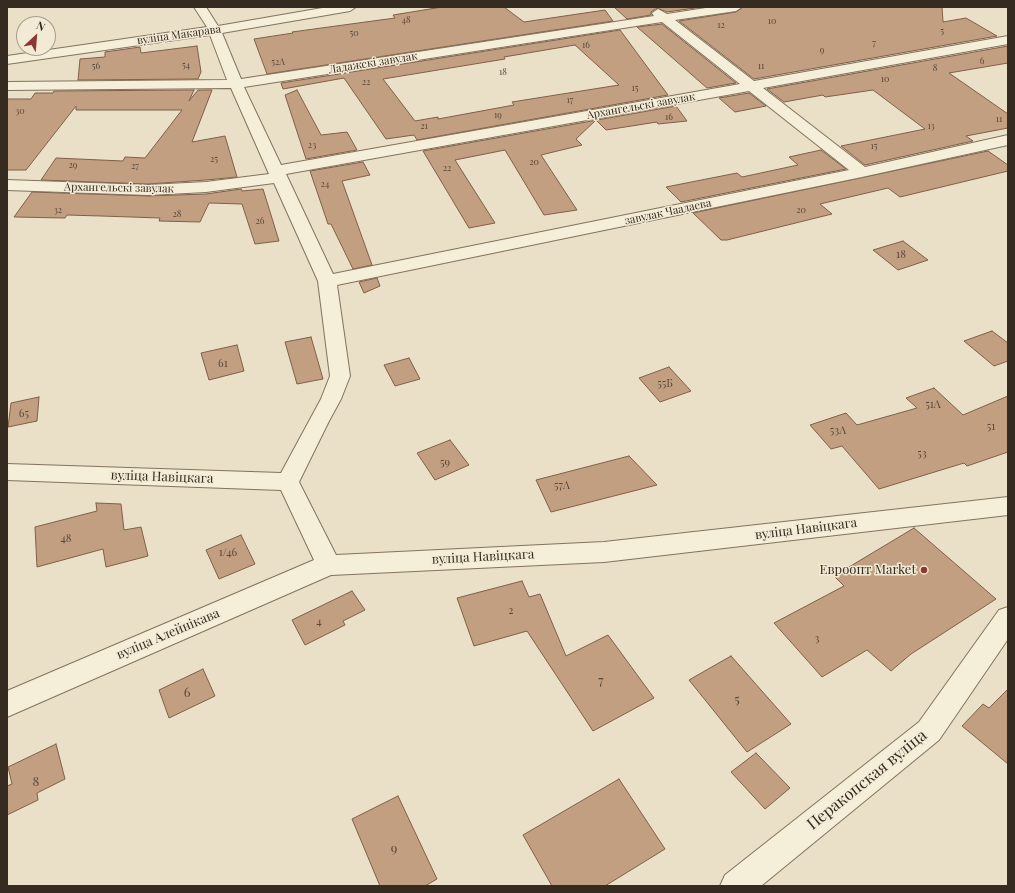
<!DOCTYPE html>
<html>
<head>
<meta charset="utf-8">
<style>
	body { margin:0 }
	#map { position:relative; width:1015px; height:893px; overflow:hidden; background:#e9e0c7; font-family:"Playfair Display",serif }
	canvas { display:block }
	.frame { position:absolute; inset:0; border:8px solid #352b20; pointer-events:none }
	.north { position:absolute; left:16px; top:16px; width:40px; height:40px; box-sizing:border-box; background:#f2ead5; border:1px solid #a69e8d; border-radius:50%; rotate:26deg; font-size:11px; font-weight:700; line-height:16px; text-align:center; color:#352b20 }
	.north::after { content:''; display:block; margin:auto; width:14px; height:18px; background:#8b3735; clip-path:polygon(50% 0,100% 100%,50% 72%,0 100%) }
</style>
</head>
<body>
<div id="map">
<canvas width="1015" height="893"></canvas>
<div class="frame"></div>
<div class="north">N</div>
</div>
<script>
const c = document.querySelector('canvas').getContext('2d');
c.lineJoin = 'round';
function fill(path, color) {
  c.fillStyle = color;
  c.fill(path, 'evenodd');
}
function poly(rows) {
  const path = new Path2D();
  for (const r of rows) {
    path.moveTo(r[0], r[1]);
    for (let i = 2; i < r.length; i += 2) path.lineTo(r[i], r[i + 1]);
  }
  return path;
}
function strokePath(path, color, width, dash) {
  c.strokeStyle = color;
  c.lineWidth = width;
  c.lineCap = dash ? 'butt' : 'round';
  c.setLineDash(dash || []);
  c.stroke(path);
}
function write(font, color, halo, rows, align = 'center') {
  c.font = font + ' "Playfair Display",serif';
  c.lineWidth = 3;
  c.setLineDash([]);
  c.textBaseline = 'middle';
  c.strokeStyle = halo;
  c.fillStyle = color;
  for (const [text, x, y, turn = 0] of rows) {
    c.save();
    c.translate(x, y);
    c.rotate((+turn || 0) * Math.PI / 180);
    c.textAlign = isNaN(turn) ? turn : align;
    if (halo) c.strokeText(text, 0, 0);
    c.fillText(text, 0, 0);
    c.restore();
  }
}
const building = poly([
	[442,7,504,7,524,22,605,10,613,21,267,74,254,39,293,33,292,32,395,18,393,15,442,7],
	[614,7,702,7,667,12,657,8,651,12,651,15,627,19,614,7],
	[743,7,942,7,943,22,966,18,997,36,754,79,679,21,736,12,743,7],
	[662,24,736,83,707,88,637,27,662,24],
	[620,30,668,95,417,140,414,135,386,139,344,78,283,89,281,83,620,30],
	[575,45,619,85,512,102,514,105,438,119,438,117,415,121,383,79,505,59,504,57,575,45],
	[197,46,201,72,198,79,78,80,80,59,105,57,105,52,140,47,141,53,197,46],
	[1008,46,1008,63,949,73,1008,114,1008,128,966,136,973,141,865,165,841,146,925,129,873,90,825,97,823,95,784,102,767,89,1008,46],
	[194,90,189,101,198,90,212,90,192,142,225,136,237,177,206,180,148,184,41,180,56,158,123,161,125,157,145,158,182,110,76,110,76,106,26,170,7,170,7,99,31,99,35,93,53,93,54,91,194,90],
	[297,90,321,135,347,132,357,150,306,159,285,95,297,90],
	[749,93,766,106,735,112,719,98,749,93],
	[676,106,687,121,658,124,657,122,606,130,596,120,576,139,582,145,541,155,577,210,544,215,505,150,455,160,495,223,469,228,423,151,676,106],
	[821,150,846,169,681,202,666,187,737,173,742,177,798,165,789,157,821,150],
	[988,151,1008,165,1008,171,900,197,888,188,820,204,832,214,727,240,721,240,693,213,988,151],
	[363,162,370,175,342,181,372,265,353,269,331,224,328,224,310,171,363,162],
	[241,189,242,191,263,189,279,241,255,244,242,204,209,203,200,222,159,221,160,218,101,216,67,215,65,218,14,217,32,192,148,196,206,194,241,189],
	[903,241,928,260,898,270,873,250,903,241],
	[377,278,380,286,364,293,359,282,377,278],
	[992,331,1008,343,1008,361,994,366,964,341,992,331],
	[311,337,323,379,297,384,285,342,311,337],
	[237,345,244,371,209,380,201,353,237,345],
	[409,358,420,379,395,386,384,365,409,358],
	[669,367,691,391,660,402,639,378,669,367],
	[934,388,963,415,1008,396,1008,452,967,466,964,463,879,489,842,446,831,449,810,425,846,413,857,425,917,408,906,398,934,388],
	[39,397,37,421,8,427,11,403,39,397],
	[450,440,469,465,435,480,417,453,450,440],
	[629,456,657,485,551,512,536,480,629,456],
	[96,503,121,504,124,530,141,527,148,556,106,567,103,549,37,567,35,527,97,511,96,503],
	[914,528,996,599,911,654,891,671,867,650,822,677,774,623,844,586,834,576,914,528],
	[241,535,255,564,219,579,206,550,241,535],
	[522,581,529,597,540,594,566,656,608,635,654,698,593,731,527,631,474,646,457,598,522,581],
	[352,591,365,610,343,621,345,625,305,645,292,620,352,591],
	[731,656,791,724,747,752,689,680,731,656],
	[203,669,215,696,169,718,159,690,203,669],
	[1008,689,1008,764,962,726,983,704,989,708,1008,689],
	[56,744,65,779,37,793,38,800,7,815,7,786,12,784,8,767,56,744],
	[756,753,790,788,765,809,731,772,756,753],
	[619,779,665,849,605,886,552,886,523,835,619,779],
	[398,796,437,879,425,886,380,886,352,819,398,796]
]);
const minor = poly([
	[194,7,206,7,218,26,328,7,356,7,350,11,222,33,241,79,654,16,652,13,658,9,667,14,712,7,742,7,736,11,675,20,754,81,1008,36,1008,44,763,88,865,167,1008,135,1008,145,862,177,337,285,350,376,341,399,329,421,299,482,336,555,604,542,1008,497,1008,515,604,562,331,575,7,717,7,691,314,560,281,490,7,480,7,464,281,473,321,399,330,376,318,281,274,183,206,192,148,195,7,190,7,180,148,185,206,182,269,174,231,88,7,90,7,82,227,80,210,35,7,64,7,56,207,27,194,7],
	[662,22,740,84,281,165,244,87,662,22],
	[749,91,849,170,333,274,286,174,749,91],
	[1008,607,1008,639,939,740,761,886,720,886,725,875,919,722,999,610,1008,607]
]);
const markers = [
	[924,570,4,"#8b3735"]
];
const farNumbernames = [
	["48",406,20],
	["10",772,21],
	["12",721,25],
	["5",942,31],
	["50",354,33],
	["7",874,43],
	["16",586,45],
	["9",822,50],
	["6",982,61],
	["52А",278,62],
	["54",186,65],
	["56",96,66],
	["11",761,66],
	["8",935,68],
	["18",503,72],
	["10",885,79],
	["22",366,82],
	["15",635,88],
	["17",570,100],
	["30",20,111],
	["19",498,115],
	["16",669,117],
	["11",999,119],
	["21",424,126],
	["13",931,126],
	["23",312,145],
	["15",874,146],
	["25",214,159],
	["20",534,162],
	["29",73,165],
	["27",135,166],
	["22",447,168],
	["24",325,184],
	["32",58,210],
	["20",801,210],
	["28",177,214],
	["26",260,221]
];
const farStreetnames = [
	["вуліца Макарава",179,35,-8],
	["Ладажскі завулак",373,63,-9],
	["Архангельскі завулак",641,106,-10],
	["Архангельскі завулак",119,188,1],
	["завулак Чаадаева",668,212,-12]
];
const numberNames = [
	["18",901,255],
	["61",223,364],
	["55Б",665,384],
	["51А",933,405],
	["65",24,414],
	["51",991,427],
	["53А",838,431],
	["53",922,454],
	["59",445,463],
	["57А",562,486],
	["48",66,539],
	["1/46",228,553],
	["2",511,611],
	["4",319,622],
	["3",817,639]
];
const streetNames = [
	["вуліца Навіцкага",162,477,2],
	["вуліца Навіцкага",806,529,-7],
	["вуліца Навіцкага",483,557,-3],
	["вуліца Алейнікава",168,634,-23]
];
const poiNames = [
	["Евроопт Market",916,570]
];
const nearNumbernames = [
	["7",601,681],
	["6",187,693],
	["5",737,700],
	["8",36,782],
	["9",394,849]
];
const nearStreetnames = [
	["Перакопская вуліца",867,780,-39]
];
fill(building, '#c39f81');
strokePath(building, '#7f5f47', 1);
strokePath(minor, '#83735e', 2);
fill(minor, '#f5eed9');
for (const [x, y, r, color] of markers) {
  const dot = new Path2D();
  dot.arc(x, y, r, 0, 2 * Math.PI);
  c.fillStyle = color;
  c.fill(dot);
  strokePath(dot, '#f2ead5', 1.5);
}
write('9px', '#584838', null, farNumbernames);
write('11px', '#352b20', '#f2ead5', farStreetnames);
write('11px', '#584838', null, numberNames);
write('13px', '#352b20', '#f2ead5', streetNames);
write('13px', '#352b20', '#f2ead5', poiNames, 'right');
write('13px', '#584838', null, nearNumbernames);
write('16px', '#352b20', '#f2ead5', nearStreetnames);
</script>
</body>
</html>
